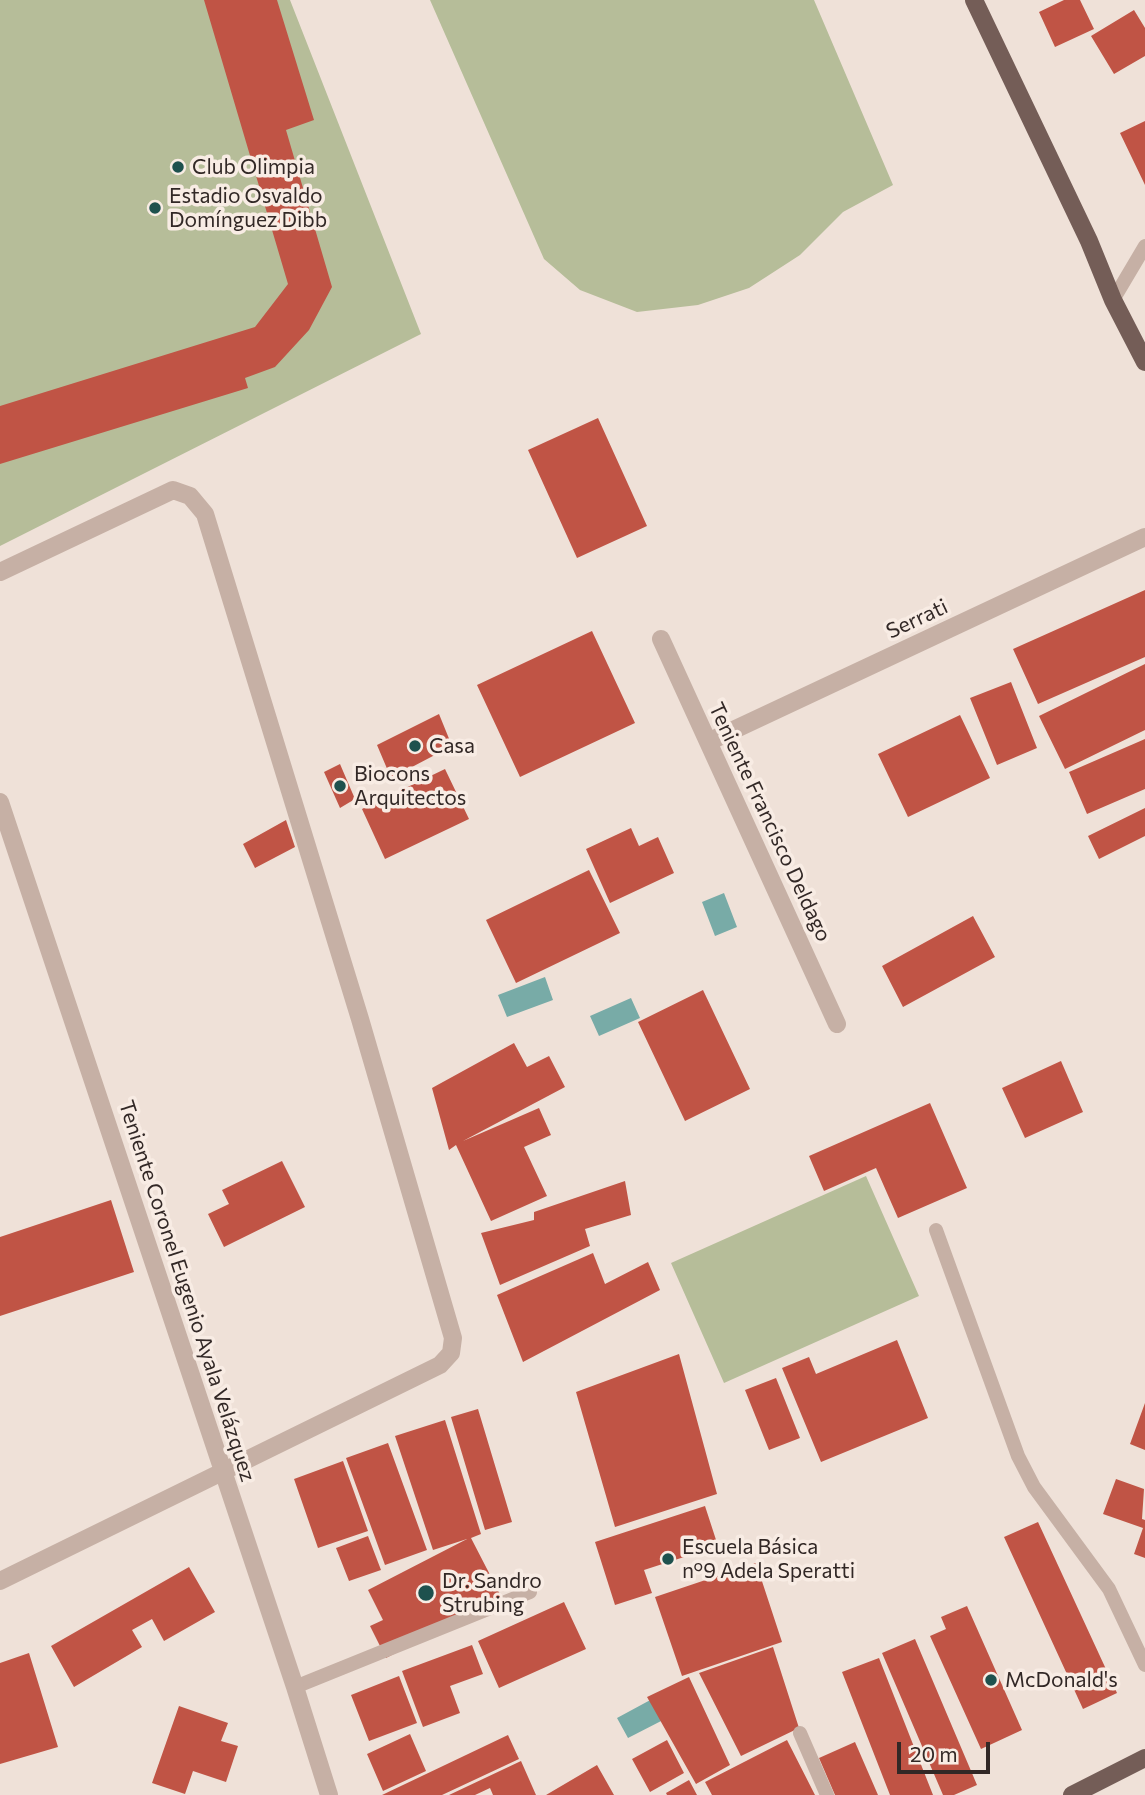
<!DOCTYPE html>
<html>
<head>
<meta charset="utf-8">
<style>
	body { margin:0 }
	#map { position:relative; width:1145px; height:1795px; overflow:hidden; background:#efe1d8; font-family:Commissioner,sans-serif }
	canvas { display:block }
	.scale { position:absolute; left:897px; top:1742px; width:93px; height:32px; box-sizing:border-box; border:4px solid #322826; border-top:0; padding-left:9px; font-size:21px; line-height:24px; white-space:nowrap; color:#322826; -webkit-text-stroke:5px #f8ece4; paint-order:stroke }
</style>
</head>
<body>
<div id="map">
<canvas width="1145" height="1795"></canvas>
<div class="scale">20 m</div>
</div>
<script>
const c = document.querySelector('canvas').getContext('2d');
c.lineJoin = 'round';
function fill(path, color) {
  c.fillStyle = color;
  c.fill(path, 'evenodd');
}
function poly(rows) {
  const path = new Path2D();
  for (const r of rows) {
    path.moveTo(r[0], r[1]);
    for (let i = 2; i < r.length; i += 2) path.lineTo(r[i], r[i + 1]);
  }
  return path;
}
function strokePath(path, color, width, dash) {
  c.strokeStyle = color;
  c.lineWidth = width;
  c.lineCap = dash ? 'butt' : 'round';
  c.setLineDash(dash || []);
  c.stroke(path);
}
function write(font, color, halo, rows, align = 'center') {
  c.font = font + ' Commissioner,sans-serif';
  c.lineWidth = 7;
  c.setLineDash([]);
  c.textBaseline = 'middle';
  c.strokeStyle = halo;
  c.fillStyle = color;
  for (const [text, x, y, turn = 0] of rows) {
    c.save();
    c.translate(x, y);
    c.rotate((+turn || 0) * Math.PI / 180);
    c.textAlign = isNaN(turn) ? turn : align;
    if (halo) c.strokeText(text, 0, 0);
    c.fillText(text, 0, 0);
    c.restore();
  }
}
const green = poly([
	[0,0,290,0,421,334,0,546],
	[430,0,814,0,893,185,843,212,800,255,749,288,698,305,637,312,580,290,544,259],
	[866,1176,919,1296,724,1383,671,1263]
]);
const water = poly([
	[724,893,737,927,715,936,702,902],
	[545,977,553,1000,507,1017,498,995],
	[631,998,640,1018,599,1036,590,1016],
	[654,1698,665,1719,628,1738,617,1718]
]);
const building = poly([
	[204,0,277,0,314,120,286,130,332,287,309,330,275,367,245,378,248,388,0,464,0,406,255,327,288,284],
	[1064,0,1080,0,1094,29,1055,47,1039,12],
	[1134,10,1145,28,1145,56,1114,74,1091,36],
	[1145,121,1145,185,1120,133],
	[598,418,647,526,577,558,528,450],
	[1145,590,1145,657,1038,704,1013,649],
	[592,631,635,723,520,777,477,685],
	[1145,664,1145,730,1065,769,1039,716],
	[1011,682,1037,748,997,765,970,698],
	[439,714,452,746,391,778,377,745],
	[960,715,990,778,908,817,878,754],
	[1145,739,1145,789,1087,814,1069,772],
	[340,764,355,799,340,808,324,772],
	[445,769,469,819,385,859,362,809],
	[1145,808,1145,836,1099,859,1088,836],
	[286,820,295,847,255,868,243,844],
	[631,828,639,846,658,837,674,873,610,903,586,849],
	[589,870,620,933,516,983,486,920],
	[973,916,995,957,903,1007,882,966],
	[703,990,750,1089,685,1121,638,1022],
	[514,1043,527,1067,549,1056,565,1087,463,1141,539,1108,551,1135,524,1147,547,1196,491,1221,456,1145,449,1150,432,1088],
	[1061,1061,1083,1112,1025,1138,1002,1088],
	[930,1103,967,1188,898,1218,876,1168,824,1191,809,1156],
	[282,1161,305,1207,224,1247,208,1214,229,1204,222,1190],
	[625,1181,631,1215,585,1229,590,1246,500,1285,481,1233,534,1220,534,1212],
	[111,1200,134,1272,0,1316,0,1237],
	[593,1253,605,1284,648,1262,660,1290,523,1362,497,1295],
	[897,1340,928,1418,821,1462,782,1368,809,1357,816,1374],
	[679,1354,717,1494,615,1527,576,1392],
	[776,1378,800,1438,769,1450,745,1390],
	[1145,1403,1145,1450,1130,1444],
	[478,1409,512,1522,485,1530,451,1417],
	[445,1420,481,1534,471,1538,502,1598,386,1658,370,1626,383,1620,368,1590,467,1539,433,1550,395,1436],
	[388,1443,427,1550,385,1565,346,1458],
	[343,1461,368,1531,318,1548,294,1479],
	[1116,1479,1144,1489,1142,1519,1145,1520,1145,1558,1134,1554,1143,1528,1103,1514],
	[705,1506,718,1546,644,1570,652,1593,615,1605,595,1542],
	[1038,1522,1117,1693,1083,1709,1004,1537],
	[368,1536,381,1570,349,1581,336,1548],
	[756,1563,782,1642,682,1676,655,1597],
	[189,1567,215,1612,164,1641,152,1619,132,1630,142,1647,74,1687,51,1646],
	[564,1602,586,1649,499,1688,478,1641],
	[967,1606,1022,1730,981,1749,930,1636,946,1629,941,1617],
	[915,1639,977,1785,954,1795,943,1795,882,1653],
	[472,1645,483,1674,450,1686,460,1713,423,1727,402,1671],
	[773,1647,799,1728,741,1756,699,1673],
	[29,1653,58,1747,0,1764,0,1663],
	[879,1658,933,1795,890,1795,842,1672],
	[399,1676,417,1723,369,1741,351,1695],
	[689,1677,730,1765,696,1784,647,1697],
	[179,1706,228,1723,221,1741,238,1746,226,1782,193,1771,185,1794,152,1783],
	[410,1734,426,1771,383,1791,367,1754],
	[508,1735,519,1759,442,1795,382,1795],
	[667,1740,684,1773,650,1792,632,1759],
	[787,1740,815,1795,712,1795,705,1782],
	[855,1742,878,1795,835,1795,819,1758],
	[521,1761,536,1795,493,1795,490,1788,475,1795,449,1795],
	[597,1765,614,1795,546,1795],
	[689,1780,697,1795,667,1795,666,1793]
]);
const service = poly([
	[1113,300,1145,246],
	[936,1230,1018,1456,1034,1487,1109,1589,1145,1665],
	[295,1687,530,1592],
	[800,1733,827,1795]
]);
const minor = poly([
	[0,572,173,490,190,496,205,514,360,1019,453,1338,451,1353,440,1365,0,1581],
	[661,639,837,1024],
	[708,742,1145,537],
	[0,802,295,1687,329,1795]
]);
const primary = poly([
	[974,0,1089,241,1113,300,1145,362],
	[1072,1795,1145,1758]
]);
const markers = [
	[178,167,7,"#1e514e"],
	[155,208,7,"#1e514e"],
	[415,746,7,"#1e514e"],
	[340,786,7,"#1e514e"],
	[668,1559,7,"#1e514e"],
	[426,1593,9,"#1e514e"],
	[991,1680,7,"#1e514e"]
];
const poiNames = [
	["Club Olimpia",192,167],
	["Estadio Osvaldo",169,196],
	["Domínguez Dibb",169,220],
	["Casa",429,746],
	["Biocons",354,774],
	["Arquitectos",354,798],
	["Escuela Básica",682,1547],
	["nº9 Adela Speratti",682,1571],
	["Dr. Sandro",442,1581],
	["Strubing",442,1605],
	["McDonald's",1005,1680]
];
const streetNames = [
	["Serrati",917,619,-25],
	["Teniente Francisco Deldago",770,822,65],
	["Teniente Coronel Eugenio Ayala Velázquez",187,1291,72]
];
fill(green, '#b6bd99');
fill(water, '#78aba7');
fill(building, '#c05445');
strokePath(service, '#c6b0a5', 14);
strokePath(minor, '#c6b0a5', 18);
strokePath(primary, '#745d57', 18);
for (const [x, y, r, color] of markers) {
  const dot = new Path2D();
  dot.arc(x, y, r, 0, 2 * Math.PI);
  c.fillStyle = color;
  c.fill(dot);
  strokePath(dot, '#f8ece4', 2.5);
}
write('21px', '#322826', '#f8ece4', poiNames, 'left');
write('21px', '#322826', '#f8ece4', streetNames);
</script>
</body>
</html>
